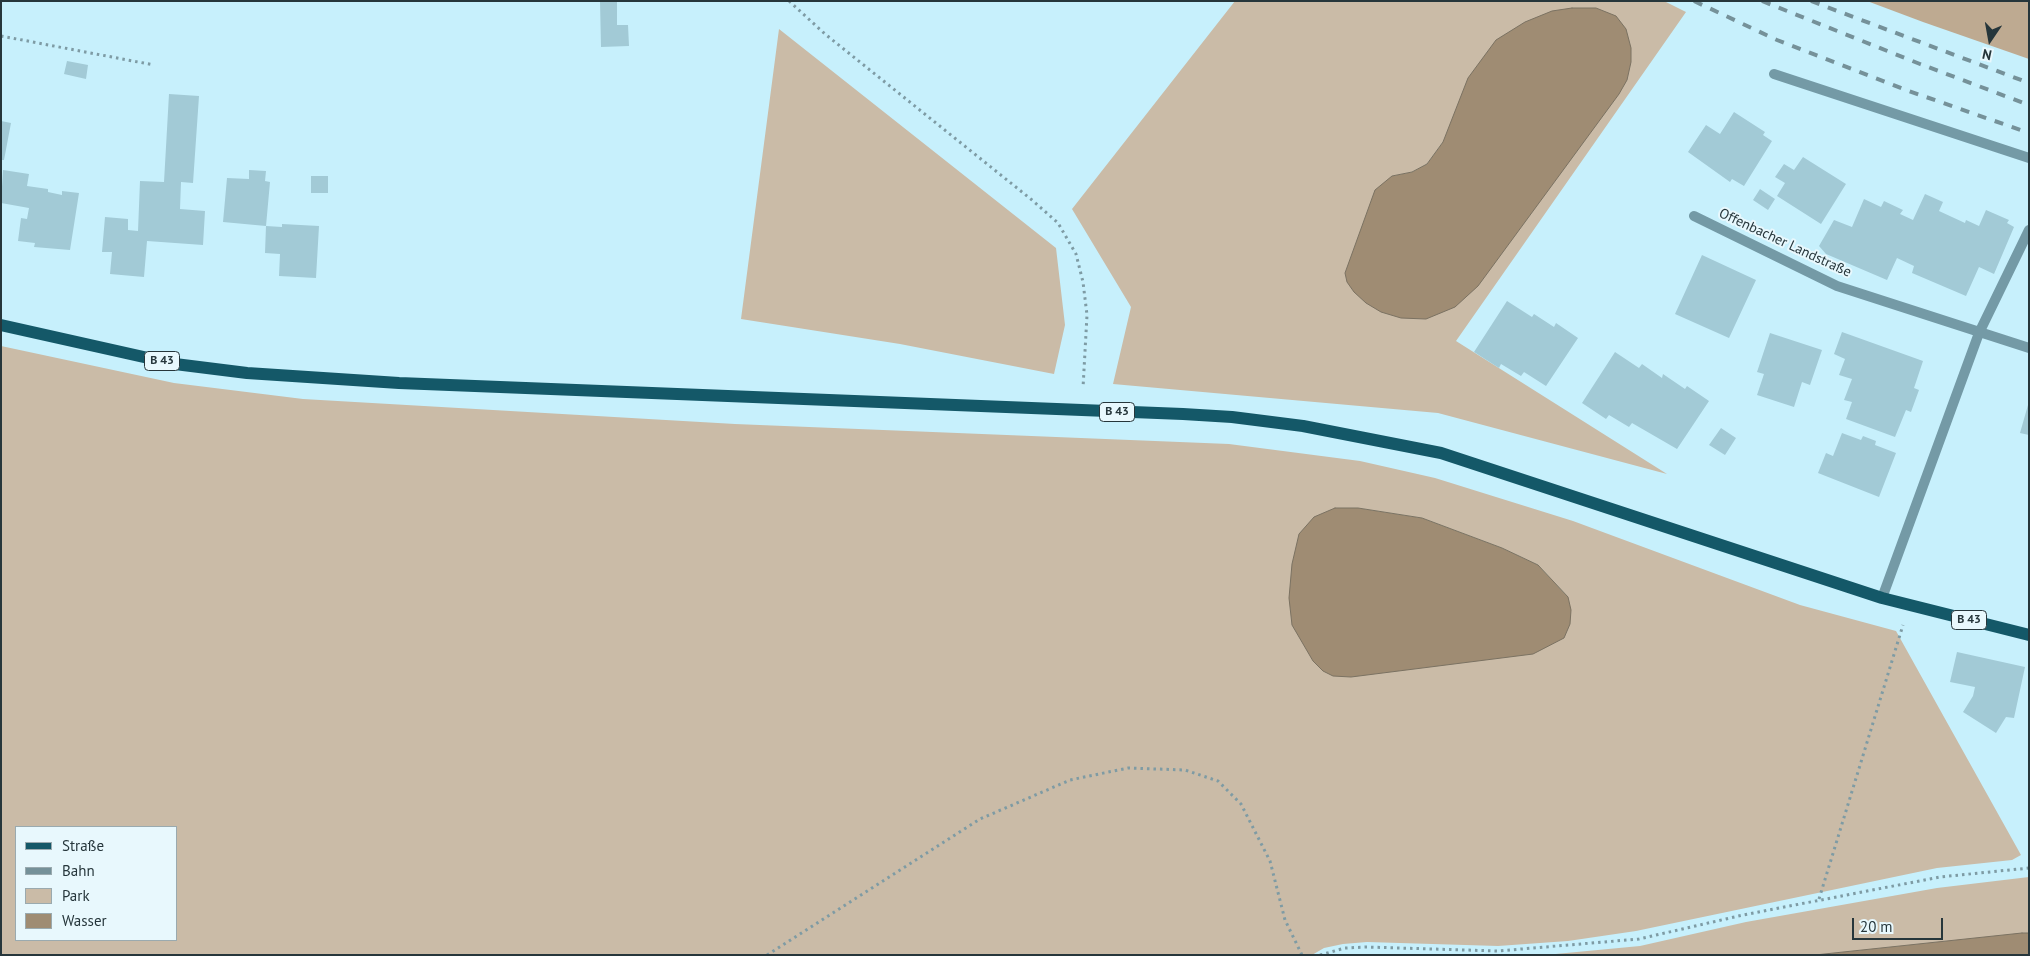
<!DOCTYPE html>
<html>
<head>
<meta charset="utf-8">
<style>
	body { margin:0 }
	#map { position:relative; width:2030px; height:956px; overflow:hidden; background:#c7f0fc; font-family:"PT Sans",sans-serif }
	canvas { display:block }
	.frame { position:absolute; inset:0; border:2px solid #26363b; pointer-events:none }
	.legend { position:absolute; left:15px; top:826px; width:162px; height:115px; box-sizing:border-box; background:#e8f8fd; border:1px solid #9aaaaf; margin:0; padding:6px 9px; list-style:none; font-size:15px; color:#26363b }
	.legend li { display:flex; align-items:center; gap:10px; height:25px }
	.legend b { width:25px; border:1px solid #9aaaaf }
	.north { position:absolute; left:1965px; top:15px; width:50px; height:50px; -webkit-text-stroke:4px #e8f8fd; paint-order:stroke; rotate:192deg; font-size:14px; font-weight:700; line-height:20px; text-align:center; color:#26363b }
	.north::after { content:''; display:block; margin:auto; width:18px; height:22px; background:#26363b; clip-path:polygon(50% 0,100% 100%,50% 72%,0 100%) }
	.scale { position:absolute; left:1852px; top:918px; width:91px; height:22px; box-sizing:border-box; border:2px solid #26363b; border-top:0; padding-left:6px; font-size:15px; line-height:18px; white-space:nowrap; color:#26363b; -webkit-text-stroke:4px #e8f8fd; paint-order:stroke }
</style>
</head>
<body>
<div id="map">
<canvas width="2030" height="956"></canvas>
<div class="frame"></div>
<ul class="legend">
<li><b style="height:6px;background:#145868"></b>Straße</li>
<li><b style="height:6px;background:#759199"></b>Bahn</li>
<li><b style="height:14px;background:#cabba7"></b>Park</li>
<li><b style="height:14px;background:#9f8c73"></b>Wasser</li>
</ul>
<div class="north">N</div>
<div class="scale">20 m</div>
</div>
<script>
const c = document.querySelector('canvas').getContext('2d');
c.lineJoin = 'round';
function fill(path, color) {
  c.fillStyle = color;
  c.fill(path, 'evenodd');
}
function poly(rows) {
  const path = new Path2D();
  for (const r of rows) {
    path.moveTo(r[0], r[1]);
    for (let i = 2; i < r.length; i += 2) path.lineTo(r[i], r[i + 1]);
  }
  return path;
}
function strokePath(path, color, width, dash) {
  c.strokeStyle = color;
  c.lineWidth = width;
  c.lineCap = dash ? 'butt' : 'round';
  c.setLineDash(dash || []);
  c.stroke(path);
}
function write(font, color, halo, rows, align = 'center') {
  c.font = font + ' "PT Sans",sans-serif';
  c.lineWidth = 4;
  c.setLineDash([]);
  c.textBaseline = 'middle';
  c.strokeStyle = halo;
  c.fillStyle = color;
  for (const [text, x, y, turn = 0] of rows) {
    c.save();
    c.translate(x, y);
    c.rotate((+turn || 0) * Math.PI / 180);
    c.textAlign = isNaN(turn) ? turn : align;
    if (halo) c.strokeText(text, 0, 0);
    c.fillText(text, 0, 0);
    c.restore();
  }
}
const green = poly([
	[1235,1,1664,1,1686,12,1456,341,1667,474,1438,413,1113,384,1131,307,1072,209],
	[1443,142,1366,303,1392,176,1412,172,1427,164],
	[779,29,1056,248,1065,325,1054,374,900,344,741,319],
	[1,346,174,383,303,399,735,424,1229,444,1360,461,1435,478,1573,521,1800,605,1896,631,2021,855,2012,860,1937,868,1636,931,1568,941,1498,946,1367,942,1343,944,1324,948,1312,955,1,955],
	[1358,508,1422,518,1502,548,1538,565,1568,597],
	[16,827,176,827,176,940,16,940],
	[2029,877,2029,933,1815,955,1545,955,1640,946,1746,922,1937,888]
]);
const forest = poly([
	[1867,1,2029,1,2029,59,1923,22]
]);
const water = poly([
	[1572,8,1596,8,1616,16,1626,29,1631,48,1631,62,1627,80,1619,94,1478,286,1455,307,1426,319,1401,318,1381,312,1366,303,1354,292,1347,282,1345,273,1375,190,1392,176,1412,172,1427,164,1443,142,1468,78,1496,40,1525,22,1552,11,1572,8],
	[1335,508,1358,508,1422,518,1502,548,1538,565,1568,597,1571,610,1570,624,1564,638,1533,654,1351,677,1333,676,1323,671,1313,661,1292,625,1289,598,1292,564,1299,534,1314,517,1335,508],
	[2022,933,2029,933,2029,955,1815,955,2022,933]
]);
const building = poly([
	[600,1,617,1,617,25,628,25,629,46,601,47],
	[67,61,88,65,86,79,64,74],
	[169,94,199,96,193,183,181,182,180,209,205,211,203,245,147,241,144,277,110,274,112,252,102,252,105,217,128,219,128,230,138,231,140,181,164,182],
	[1734,112,1765,132,1763,135,1772,141,1744,186,1732,179,1730,182,1688,152,1706,125,1720,134],
	[1,121,11,123,4,160,1,160],
	[1803,157,1846,184,1821,224,1777,196,1785,183,1775,177,1784,164,1794,170],
	[3,170,29,174,27,186,48,189,48,192,62,195,62,191,79,193,70,250,34,247,35,243,18,241,21,218,27,219,29,208,1,203],
	[249,170,266,171,265,181,270,182,266,226,223,222,227,178,249,179],
	[311,176,328,176,328,193,311,193],
	[1760,189,1775,199,1768,210,1753,200],
	[1925,194,1943,202,1939,211,1965,223,1966,220,1979,226,1986,210,2009,220,2007,223,2014,227,1994,274,1979,267,1966,296,1912,273,1914,266,1897,258,1887,280,1826,254,1819,246,1834,220,1852,227,1864,199,1881,207,1884,201,1903,210,1900,214,1913,220],
	[282,224,319,226,316,278,279,276,280,254,265,253,266,226,282,227],
	[1702,255,1756,280,1729,338,1675,314],
	[1507,301,1532,317,1534,314,1554,327,1556,323,1578,338,1546,386,1524,372,1521,376,1501,364,1499,368,1474,352],
	[1842,332,1923,361,1914,388,1919,390,1911,412,1906,410,1895,437,1846,419,1852,402,1844,400,1852,379,1839,375,1845,359,1834,354],
	[1770,333,1822,350,1810,385,1802,382,1794,407,1757,395,1764,374,1757,372],
	[1615,352,1639,368,1642,364,1662,378,1663,374,1685,389,1687,386,1709,401,1677,449,1632,423,1629,427,1609,415,1606,419,1582,403],
	[2028,405,2029,405,2029,435,2020,433],
	[1721,428,1736,438,1725,455,1709,445],
	[1842,433,1861,440,1863,436,1876,441,1875,445,1896,453,1879,497,1818,473,1826,453,1833,456],
	[1957,652,2025,667,2014,718,2006,717,1996,733,1963,712,1973,696,1975,687,1950,682]
]);
const path = poly([
	[789,1,825,34,1032,200,1058,223,1076,254,1083,282,1087,315,1083,388],
	[1,36,154,65],
	[1819,899,1903,625],
	[767,955,980,819,1070,780,1128,768,1185,770,1218,781,1241,804,1270,861,1285,920,1302,955],
	[1320,955,1345,948,1366,947,1498,951,1639,939,1743,915,1940,877,2029,868]
]);
const minor = poly([
	[1774,74,2029,158],
	[1694,216,1837,286,2029,348],
	[1882,598,1979,333,2029,230]
]);
const primary = poly([
	[1,325,175,364,247,373,399,383,1183,414,1232,417,1303,426,1441,453,1882,598,2029,635]
]);
const rail = poly([
	[1694,1,1777,40,1906,90,2029,133],
	[1762,1,1920,64,2029,105],
	[1811,1,2029,83]
]);
const shields = [
	[162,361,35],
	[1117,412,35],
	[1969,620,35]
];
const shieldNames = [
	["B 43",162,361],
	["B 43",1117,412],
	["B 43",1969,620]
];
const streetNames = [
	["Offenbacher Landstraße",1785,243,25]
];
fill(green, '#cabba7');
fill(forest, '#beaa91');
fill(water, '#9f8c73');
strokePath(water, '#7b7262', 1);
fill(building, '#a2cad6');
strokePath(path, '#7e9ba4', 3, [2.5, 4]);
strokePath(minor, '#749aa6', 10);
strokePath(primary, '#145868', 12);
strokePath(rail, '#759199', 4, [9, 9]);
for (const [x, y, w] of shields) {
  const box = new Path2D();
  box.roundRect(x - w / 2, y - 9.5, w, 19, 4);
  c.fillStyle = '#e8f8fd';
  c.fill(box);
  strokePath(box, '#26363b', 1);
}
write('bold 12px', '#26363b', null, shieldNames);
write('14px', '#26363b', '#e8f8fd', streetNames);
</script>
</body>
</html>
